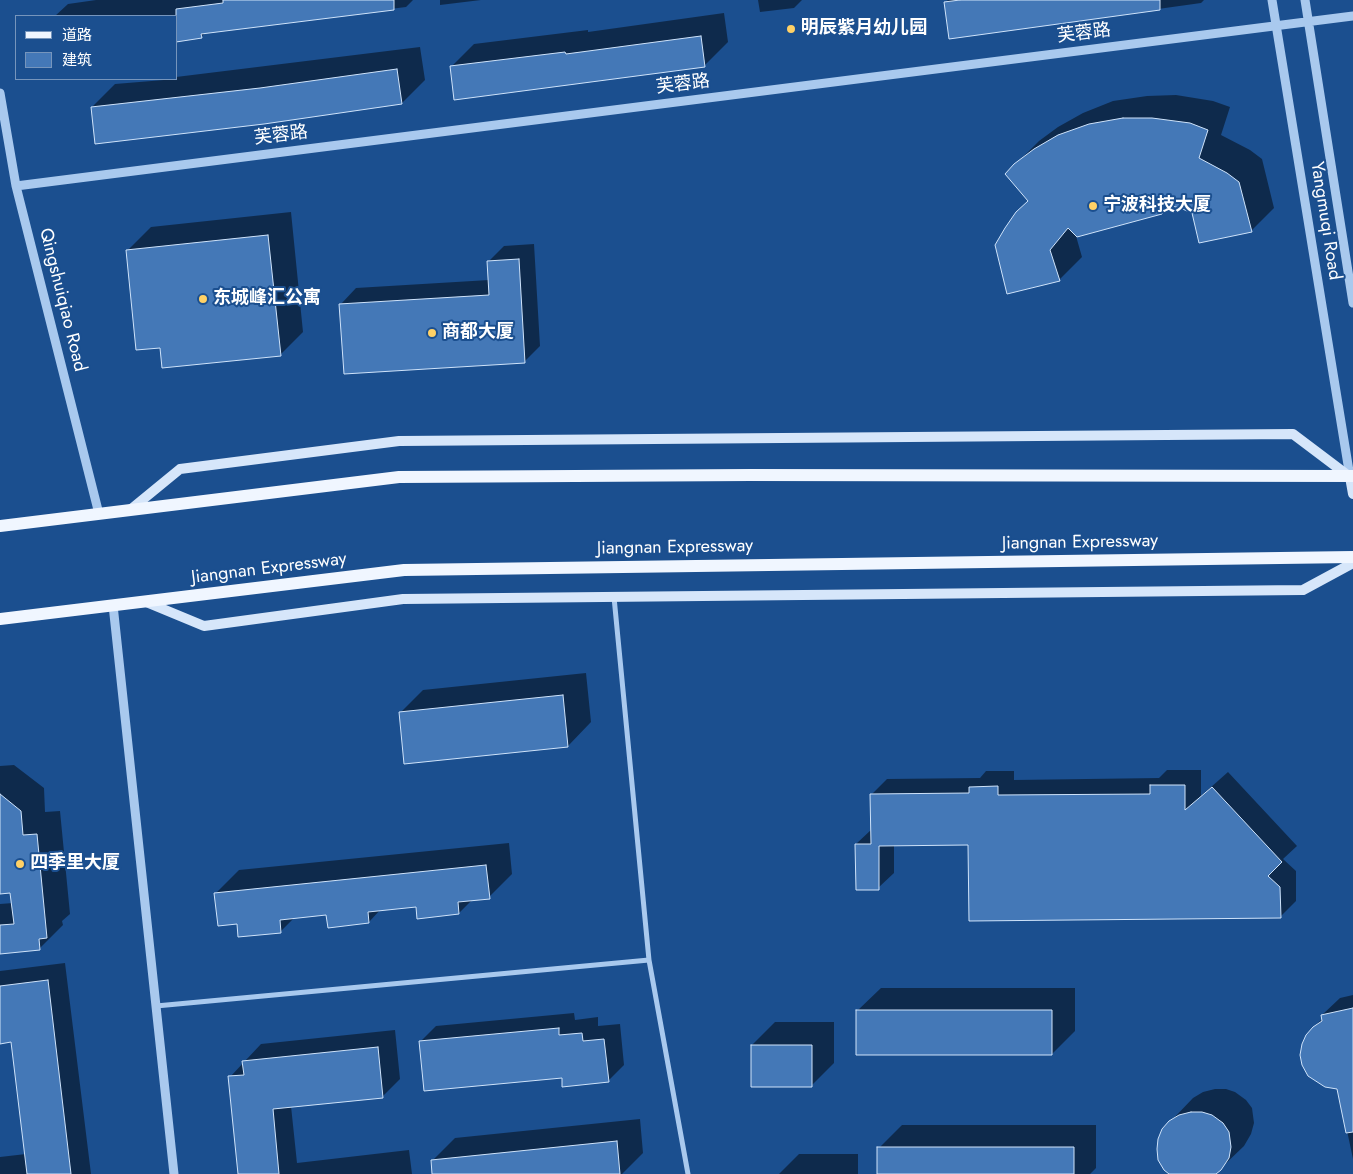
<!DOCTYPE html>
<html>
<head>
<meta charset="utf-8">
<style>
	body { margin:0 }
	#map { position:relative; width:1353px; height:1174px; overflow:hidden; background:#1b4f8f; font-family:Jost,"Noto Sans SC",sans-serif }
	canvas { display:block }
	.legend { position:absolute; left:15px; top:15px; width:162px; height:65px; box-sizing:border-box; background:#1b4f8f; border:1px solid #7695bc; margin:0; padding:6px 9px; list-style:none; font-size:15px; color:#fff }
	.legend li { display:flex; align-items:center; gap:10px; height:25px }
	.legend b { width:25px; border:1px solid #7695bc }
</style>
</head>
<body>
<div id="map">
<canvas width="1353" height="1174"></canvas>
<ul class="legend">
<li><b style="height:6px;background:#f0f6ff"></b>道路</li>
<li><b style="height:14px;background:#4478b7"></b>建筑</li>
</ul>
</div>
<script>
const c = document.querySelector('canvas').getContext('2d');
c.lineJoin = 'round';
function fill(path, color) {
  c.fillStyle = color;
  c.fill(path, 'evenodd');
}
function poly(rows) {
  const path = new Path2D();
  for (const r of rows) {
    path.moveTo(r[0], r[1]);
    for (let i = 2; i < r.length; i += 2) path.lineTo(r[i], r[i + 1]);
  }
  return path;
}
function strokePath(path, color, width, dash) {
  c.strokeStyle = color;
  c.lineWidth = width;
  c.lineCap = dash ? 'butt' : 'round';
  c.setLineDash(dash || []);
  c.stroke(path);
}
function write(font, color, halo, rows, align = 'center') {
  c.font = font + ' Jost,"Noto Sans SC",sans-serif';
  c.lineWidth = 4;
  c.setLineDash([]);
  c.textBaseline = 'middle';
  c.strokeStyle = halo;
  c.fillStyle = color;
  for (const [text, x, y, turn = 0] of rows) {
    c.save();
    c.translate(x, y);
    c.rotate((+turn || 0) * Math.PI / 180);
    c.textAlign = isNaN(turn) ? turn : align;
    if (halo) c.strokeText(text, 0, 0);
    c.fillText(text, 0, 0);
    c.restore();
  }
}
const shadow = poly([
	[96,0,413,0,406,7,206,32,201,37,176,16,55,16,68,4],
	[440,0,481,0,440,5],
	[758,0,802,0,794,8,760,12],
	[948,0,1204,0,1201,3,950,38,945,3],
	[724,13,728,42,705,65,451,67,474,44,588,30,588,32],
	[420,47,425,80,402,103,92,107,115,84,176,79,176,77],
	[1176,95,1213,101,1230,107,1221,135,1250,150,1262,159,1274,208,1251,231,1170,204,1161,213,1076,236,1082,257,1059,280,1015,165,1039,141,1058,127,1083,113,1113,101,1147,96],
	[291,212,303,332,280,355,161,346,128,250,151,227],
	[534,244,540,346,524,362,341,304,356,288,489,280,488,262,504,246],
	[586,673,591,722,568,746,400,713,423,690],
	[14,765,44,788,45,812,60,811,70,914,62,921,63,925,40,948,0,953,0,904,13,903,11,892,0,892,0,766],
	[1167,770,1201,770,1201,796,1228,772,1297,846,1283,859,1296,871,1296,901,1280,917,969,844,894,844,894,873,878,888,856,844,872,829,872,794,887,779,980,778,986,771,1014,771,1014,780,1159,778],
	[509,843,512,874,489,897,473,899,459,913,417,905,381,909,369,922,328,914,295,917,281,931,238,923,216,893,239,870],
	[65,963,91,1174,0,1174,0,1157,26,1154,12,1041,0,1042,0,971],
	[881,988,1075,988,1075,1031,1052,1054,857,1011],
	[1353,995,1353,1159,1338,1088,1314,1027,1323,1018,1322,1015,1340,998],
	[574,1013,575,1020,598,1017,598,1026,620,1024,624,1065,608,1081,563,1077,420,1042,436,1026],
	[775,1022,834,1022,834,1063,811,1086,752,1045],
	[395,1030,400,1079,382,1097,291,1106,297,1163,409,1150,412,1174,239,1174,230,1077,261,1044],
	[1215,1089,1226,1089,1235,1092,1246,1100,1252,1108,1254,1123,1251,1134,1244,1146,1220,1169,1213,1174,1172,1174,1170,1122,1193,1098,1203,1092],
	[640,1119,643,1153,622,1174,434,1174,432,1161,455,1138],
	[902,1125,1096,1125,1096,1168,1090,1174,879,1174,879,1148],
	[799,1154,858,1154,858,1174,779,1174]
]);
const building = poly([
	[223,0,394,0,394,10,201,34,202,38,176,42,176,9,223,3,223,0],
	[960,0,1160,0,1160,10,949,39,944,2,960,0],
	[701,36,705,67,454,100,450,66,565,52,566,54,701,36],
	[397,69,402,104,264,124,95,144,91,107,260,88,397,69],
	[1123,118,1152,118,1190,123,1208,130,1199,158,1227,173,1239,182,1252,232,1199,243,1192,213,1180,208,1164,204,1162,214,1077,237,1068,228,1050,250,1060,281,1007,294,995,245,1005,228,1016,212,1028,201,1005,174,1014,164,1034,149,1058,135,1089,124,1123,118],
	[268,235,281,356,162,368,160,348,136,350,126,250,268,235],
	[519,259,525,363,344,374,339,304,489,295,487,261,519,259],
	[563,695,568,747,404,764,399,712,563,695],
	[1150,785,1185,785,1185,810,1212,787,1282,862,1268,876,1280,887,1281,918,969,921,968,845,879,846,879,890,856,890,855,844,871,844,870,794,969,793,969,787,998,786,998,795,1150,794,1150,785],
	[0,794,21,811,23,835,37,834,47,938,39,939,40,950,0,954,0,925,14,924,10,893,0,894,0,794],
	[486,865,490,899,458,902,459,914,417,919,416,907,368,912,369,923,328,928,326,915,280,920,281,933,238,937,237,924,218,926,214,893,486,865],
	[48,980,71,1174,27,1174,11,1042,0,1044,0,986,48,980],
	[1353,1008,1353,1132,1346,1133,1337,1089,1325,1087,1308,1076,1302,1065,1300,1055,1302,1044,1306,1035,1313,1027,1322,1021,1321,1015,1353,1008],
	[856,1010,1052,1010,1052,1055,856,1055,856,1010],
	[559,1028,559,1035,582,1033,583,1041,604,1039,609,1082,562,1087,562,1078,424,1091,419,1041,559,1028],
	[751,1045,812,1045,812,1087,751,1087,751,1045],
	[378,1047,383,1098,273,1109,279,1174,238,1174,228,1076,244,1075,242,1061,378,1047],
	[1191,1112,1202,1112,1212,1115,1223,1123,1229,1132,1231,1147,1229,1158,1221,1170,1216,1174,1169,1174,1164,1170,1158,1160,1157,1149,1158,1139,1162,1129,1169,1121,1179,1115,1191,1112],
	[617,1141,620,1174,432,1174,431,1160,617,1141],
	[877,1147,1074,1147,1074,1174,877,1174,877,1147]
]);
const minor = poly([
	[614,597,649,960,688,1174],
	[156,1006,649,960]
]);
const tertiary = poly([
	[1272,0,1350,477],
	[1305,0,1353,303],
	[0,93,16,186,99,514],
	[16,186,1353,16],
	[113,605,174,1174]
]);
const secondary = poly([
	[130,510,180,469,399,441,1293,434,1350,477,1353,494],
	[146,602,204,626,403,599,1303,590,1353,563]
]);
const primary = poly([
	[0,526,399,477,751,475,1353,476],
	[0,619,404,570,1353,557]
]);
const markers = [
	[791,29,5,"#ffd166"],
	[1093,206,5,"#ffd166"],
	[203,299,5,"#ffd166"],
	[432,333,5,"#ffd166"],
	[20,864,5,"#ffd166"]
];
const poiNames = [
	["明辰紫月幼儿园",801,29],
	["宁波科技大厦",1103,206],
	["东城峰汇公寓",213,299],
	["商都大厦",442,333],
	["四季里大厦",30,864]
];
const streetNames = [
	["芙蓉路",1084,34,-7],
	["芙蓉路",683,85,-7],
	["芙蓉路",281,136,-7],
	["Yangmuqi Road",1325,221,81],
	["Qingshuiqiao Road",62,300,76],
	["Jiangnan Expressway",1080,543,-1],
	["Jiangnan Expressway",675,548,-1],
	["Jiangnan Expressway",269,569,-7]
];
fill(shadow, '#0007');
fill(building, '#4478b7');
strokePath(building, '#cfe3fa', 1);
strokePath(minor, '#a9c9ee', 5);
strokePath(tertiary, '#a9c9ee', 9);
strokePath(secondary, '#d6e6fa', 10);
strokePath(primary, '#f0f6ff', 12);
for (const [x, y, r, color] of markers) {
  const dot = new Path2D();
  dot.arc(x, y, r, 0, 2 * Math.PI);
  c.fillStyle = color;
  c.fill(dot);
  strokePath(dot, '#1b4f8f', 2);
}
write('bold 18px', '#fff', '#1b4f8f', poiNames, 'left');
write('18px', '#fff', '#1b4f8f', streetNames);
</script>
</body>
</html>
